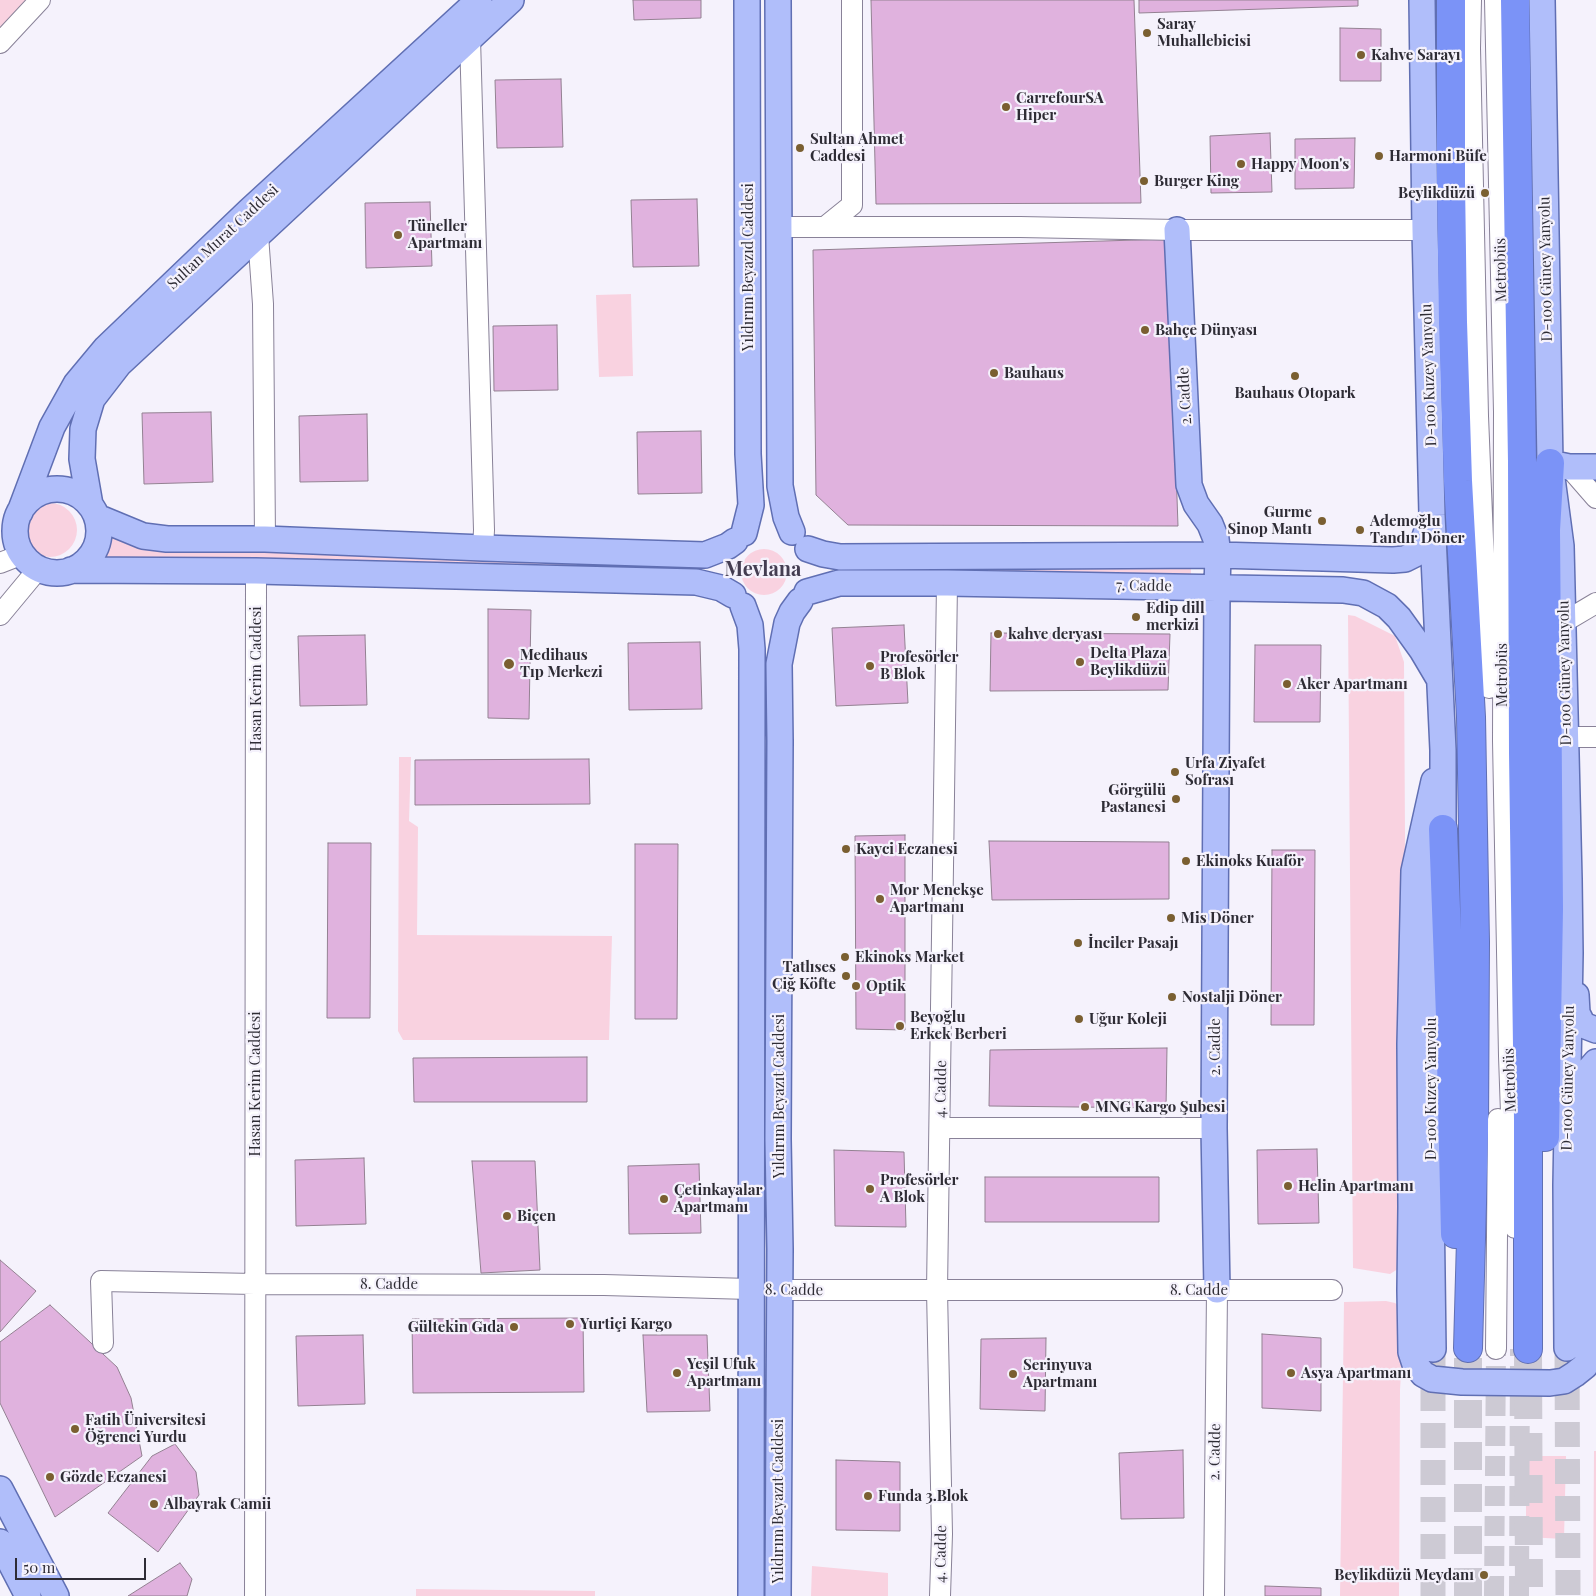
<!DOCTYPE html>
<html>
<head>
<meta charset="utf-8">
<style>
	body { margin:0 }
	#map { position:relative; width:1596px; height:1596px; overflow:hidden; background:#f5f2fc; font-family:"Playfair Display",serif }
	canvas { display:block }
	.scale { position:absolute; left:15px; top:1558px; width:131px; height:22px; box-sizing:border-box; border:2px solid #2e2c35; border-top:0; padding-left:6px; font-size:15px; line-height:18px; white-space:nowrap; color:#2e2c35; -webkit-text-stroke:4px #f5f2fc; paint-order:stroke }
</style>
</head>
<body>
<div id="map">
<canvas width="1596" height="1596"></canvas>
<div class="scale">50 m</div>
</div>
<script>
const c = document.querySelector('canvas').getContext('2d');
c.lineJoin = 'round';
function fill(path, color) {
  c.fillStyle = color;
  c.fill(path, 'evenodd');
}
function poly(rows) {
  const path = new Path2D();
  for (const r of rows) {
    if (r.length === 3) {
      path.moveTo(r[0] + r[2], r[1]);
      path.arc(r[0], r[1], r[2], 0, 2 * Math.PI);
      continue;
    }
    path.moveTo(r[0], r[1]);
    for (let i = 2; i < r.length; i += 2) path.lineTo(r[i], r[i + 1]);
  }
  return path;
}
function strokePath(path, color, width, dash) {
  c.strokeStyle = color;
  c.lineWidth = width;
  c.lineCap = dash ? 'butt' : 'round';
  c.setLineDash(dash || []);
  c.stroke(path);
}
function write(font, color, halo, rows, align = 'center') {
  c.font = font + ' "Playfair Display",serif';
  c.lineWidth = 4.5;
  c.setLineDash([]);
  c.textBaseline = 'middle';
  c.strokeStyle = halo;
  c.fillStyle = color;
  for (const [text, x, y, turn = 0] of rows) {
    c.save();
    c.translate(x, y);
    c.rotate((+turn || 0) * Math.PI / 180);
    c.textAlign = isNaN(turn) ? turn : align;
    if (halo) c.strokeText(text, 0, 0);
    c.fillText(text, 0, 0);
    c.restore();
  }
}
const green = poly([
	[0,0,29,0,0,34],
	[631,294,633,376,599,377,596,295],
	[50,530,27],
	[108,528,151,550,553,556,693,564,692,573,100,559,106,546],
	[764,572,23],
	[1191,566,1191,576,844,576,844,567],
	[1348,615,1355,616,1395,636,1404,662,1405,836,1402,1241,1401,1267,1390,1274,1353,1268],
	[399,757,411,757,409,821,418,827,417,935,612,936,609,1040,403,1040,398,1031],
	[1386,1301,1395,1303,1403,1309,1403,1335,1400,1390,1399,1596,1340,1596,1344,1302],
	[1594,1451,1596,1451,1596,1596,1593,1596],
	[1526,1456,1566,1456,1564,1539,1526,1537],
	[812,1566,888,1573,888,1596,811,1596],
	[416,1589,595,1591,595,1596,416,1596]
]);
const building = poly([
	[633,0,701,0,701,18,634,20,633,0],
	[871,0,1134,0,1141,203,876,204,871,0],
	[1139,0,1358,0,1358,6,1139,13,1139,0],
	[1340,28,1381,29,1381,81,1340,81,1340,28],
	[561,79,563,147,497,148,495,80,561,79],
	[1270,133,1272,192,1211,193,1210,136,1270,133],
	[1355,138,1354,188,1295,189,1295,139,1355,138],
	[697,199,699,266,633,267,631,200,697,199],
	[430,202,432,266,366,268,365,203,430,202],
	[1168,239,1178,526,848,525,816,495,813,250,1168,239],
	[557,325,558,390,494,391,493,326,557,325],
	[211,412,213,482,144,484,142,413,211,412],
	[367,414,368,481,300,482,299,416,367,414],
	[701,431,702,493,638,494,637,432,701,431],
	[488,609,531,610,529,719,488,718,488,609],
	[904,625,908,703,836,706,832,628,904,625],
	[991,633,1170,634,1168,690,990,691,991,633],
	[365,635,367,705,300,706,298,636,365,635],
	[700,642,702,709,629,710,628,643,700,642],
	[1255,645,1321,645,1320,722,1254,722,1255,645],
	[589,759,590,804,415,805,415,760,589,759],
	[905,835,905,1030,856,1029,855,836,905,835],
	[989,841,1169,842,1169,899,992,900,989,841],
	[328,843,371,843,370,1018,327,1018,328,843],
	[635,844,678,844,677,1019,635,1019,635,844],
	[1272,850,1315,850,1314,1025,1271,1025,1272,850],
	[1167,1048,1166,1108,989,1106,990,1050,1167,1048],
	[587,1057,587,1102,414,1102,413,1058,587,1057],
	[1317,1149,1319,1223,1258,1224,1257,1150,1317,1149],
	[834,1150,904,1152,906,1227,835,1226,834,1150],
	[364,1158,366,1224,296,1226,295,1160,364,1158],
	[472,1161,535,1161,540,1270,481,1273,472,1161],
	[699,1164,701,1233,629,1234,628,1166,699,1164],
	[985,1177,1159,1177,1159,1222,985,1222,985,1177],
	[0,1260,36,1291,0,1332,0,1260],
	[50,1305,117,1367,131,1398,142,1456,55,1517,0,1403,0,1342,50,1305],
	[583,1318,584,1392,413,1393,412,1319,583,1318],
	[1262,1334,1321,1338,1321,1411,1262,1408,1262,1334],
	[363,1335,365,1404,298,1406,296,1336,363,1335],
	[643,1335,707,1335,710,1411,647,1412,643,1335],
	[1046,1338,1045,1411,980,1409,981,1339,1046,1338],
	[175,1444,196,1472,199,1495,158,1552,108,1513,152,1456,175,1444],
	[1183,1450,1184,1518,1121,1519,1119,1453,1183,1450],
	[836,1460,900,1462,900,1531,836,1530,836,1460],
	[180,1563,192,1579,187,1596,128,1596,180,1563],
	[1265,1586,1321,1588,1321,1596,1265,1596,1265,1586]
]);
const minorTunnel = poly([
	[1494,1596,1496,1349],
	[1519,1596,1520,1349]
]);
const majorTunnel = poly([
	[1567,1348,1568,1596],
	[1433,1596,1433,1349]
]);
const highwayTunnel = poly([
	[1528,1349,1529,1596],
	[1468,1596,1468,1348]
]);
const minor = poly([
	[1471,0,1470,48,1478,416,1489,688],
	[1495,0,1504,412,1503,741,1509,1056,1515,1228],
	[470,38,484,530,483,548],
	[0,43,40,0],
	[826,226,852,205,852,0],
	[780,227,1020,227,1177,230,1425,230],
	[258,235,263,304,265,539],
	[1569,467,1596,498],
	[0,563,23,554],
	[0,615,39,568],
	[1564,622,1596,603],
	[1566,737,1596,737],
	[940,1128,1214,1128],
	[780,1290,1332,1290],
	[103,1343,101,1281,255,1284,604,1285,750,1289],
	[1496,1349,1498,1119],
	[255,1596,256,571],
	[940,1596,942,1534,937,1290,947,583],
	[1214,1596,1217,1290]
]);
const major = poly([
	[778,0,780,486,786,517,792,532],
	[1422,0,1425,230,1432,515,1443,750,1443,829,1433,900,1432,937,1430,1124,1433,1349],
	[1542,0,1550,463,1561,546,1569,879,1570,953,1566,1185,1567,1348],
	[1177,230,1189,485,1196,504,1210,524,1216,539,1218,555,1217,588,1214,1128,1217,1290],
	[1550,463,1569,467,1596,467],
	[57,531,42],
	[90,505,82,459,83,429,92,399,119,364,511,0],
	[20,512,52,427,76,384,106,348,249,211,479,0],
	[97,517,143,536,167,539,265,539,483,548,705,555,728,546,735,541],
	[744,533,751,505,748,454,747,0],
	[808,549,823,554,840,557,1218,555,1393,560,1405,559,1415,554,1422,545,1430,522],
	[71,570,256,571,696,582,721,588,733,595],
	[807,592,839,583,947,583,1343,590,1363,593,1387,606,1399,618,1422,650,1438,677],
	[743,606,750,625,752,649,751,1596],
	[1434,781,1414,871,1410,1044,1411,1207,1410,1290,1411,1352,1415,1364,1423,1374,1432,1379,1462,1382,1550,1383,1564,1381,1575,1374,1585,1366,1589,1358,1591,1337,1588,1082,1590,1069,1596,1062],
	[1576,995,1577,1013,1583,1025,1596,1030],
	[0,1489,56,1596],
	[0,1542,28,1596],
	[778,1596,780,1249,778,1139,780,741,779,664,787,623,792,612,800,601]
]);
const highway = poly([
	[1451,0,1451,182,1453,322,1458,481,1471,717,1475,942,1474,1131,1468,1348],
	[1515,0,1522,462,1523,753,1528,1120,1528,1349],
	[1443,829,1450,1016,1455,1234],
	[1545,1137,1549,909,1546,530,1550,463]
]);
const markers = [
	[1147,33,5,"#7a5f31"],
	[1361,55,5,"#7a5f31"],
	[1006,107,5,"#7a5f31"],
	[800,148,5,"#7a5f31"],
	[1379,156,5,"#7a5f31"],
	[1241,164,5,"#7a5f31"],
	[1144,181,5,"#7a5f31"],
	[1485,193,5,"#7a5f31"],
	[398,235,5,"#7a5f31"],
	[1145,330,5,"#7a5f31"],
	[994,373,5,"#7a5f31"],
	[1295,376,5,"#7a5f31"],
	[1322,521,5,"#7a5f31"],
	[1360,530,5,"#7a5f31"],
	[1136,617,5,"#7a5f31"],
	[998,634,5,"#7a5f31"],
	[1080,662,5,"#7a5f31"],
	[509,664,6,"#7a5f31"],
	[870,666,5,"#7a5f31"],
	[1287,684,5,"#7a5f31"],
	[1175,772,5,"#7a5f31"],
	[1176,799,5,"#7a5f31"],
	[846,849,5,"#7a5f31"],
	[1186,861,5,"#7a5f31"],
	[880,899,5,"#7a5f31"],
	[1171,918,5,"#7a5f31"],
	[1078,943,5,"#7a5f31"],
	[845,957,5,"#7a5f31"],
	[846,976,5,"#7a5f31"],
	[856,986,5,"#7a5f31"],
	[1172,997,5,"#7a5f31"],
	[1079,1019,5,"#7a5f31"],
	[900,1026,5,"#7a5f31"],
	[1085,1107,5,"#7a5f31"],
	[1288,1186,5,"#7a5f31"],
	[870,1189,5,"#7a5f31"],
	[664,1199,5,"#7a5f31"],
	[507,1216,5,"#7a5f31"],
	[570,1324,5,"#7a5f31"],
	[514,1327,5,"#7a5f31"],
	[677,1373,5,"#7a5f31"],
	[1291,1373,5,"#7a5f31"],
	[1013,1374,5,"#7a5f31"],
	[75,1429,5,"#7a5f31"],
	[50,1477,5,"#7a5f31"],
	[868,1496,5,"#7a5f31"],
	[154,1504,5,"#7a5f31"],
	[1484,1575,5,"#7a5f31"]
];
const poiNames = [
	["Saray",1157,24],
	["Muhallebicisi",1157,41],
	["Kahve Sarayı",1371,55],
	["CarrefourSA",1016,98],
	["Hiper",1016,115],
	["Sultan Ahmet",810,139],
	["Caddesi",810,156],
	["Harmoni Büfe",1389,156],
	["Happy Moon's",1251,164],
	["Burger King",1154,181],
	["Beylikdüzü",1475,193,"right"],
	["Tüneller",408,226],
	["Apartmanı",408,243],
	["Bahçe Dünyası",1155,330],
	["Bauhaus",1004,373],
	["Bauhaus Otopark",1295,393,"center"],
	["Gurme",1312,512,"right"],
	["Sinop Mantı",1312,529,"right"],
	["Ademoğlu",1370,521],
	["Tandır Döner",1370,538],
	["Edip dill",1146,608],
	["merkizi",1146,625],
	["kahve deryası",1008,634],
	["Delta Plaza",1090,653],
	["Beylikdüzü",1090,670],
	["Medihaus",520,655],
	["Tıp Merkezi",520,672],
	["Profesörler",880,657],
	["B Blok",880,674],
	["Aker Apartmanı",1297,684],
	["Urfa Ziyafet",1185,763],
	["Sofrası",1185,780],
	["Görgülü",1166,790,"right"],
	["Pastanesi",1166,807,"right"],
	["Kayci Eczanesi",856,849],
	["Ekinoks Kuaför",1196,861],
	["Mor Menekşe",890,890],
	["Apartmanı",890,907],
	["Mis Döner",1181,918],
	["İnciler Pasajı",1088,943],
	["Ekinoks Market",855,957],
	["Tatlıses",836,967,"right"],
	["Çiğ Köfte",836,984,"right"],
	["Optik",866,986],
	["Nostalji Döner",1182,997],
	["Beyoğlu",910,1017],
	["Erkek Berberi",910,1034],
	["Uğur Koleji",1089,1019],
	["MNG Kargo Şubesi",1095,1107],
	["Profesörler",880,1180],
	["A Blok",880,1197],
	["Helin Apartmanı",1298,1186],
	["Çetinkayalar",674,1190],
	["Apartmanı",674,1207],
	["Biçen",517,1216],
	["Yurtiçi Kargo",580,1324],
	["Gültekin Gıda",504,1327,"right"],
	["Yeşil Ufuk",687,1364],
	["Apartmanı",687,1381],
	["Serinyuva",1023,1365],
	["Apartmanı",1023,1382],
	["Asya Apartmanı",1301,1373],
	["Fatih Üniversitesi",85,1420],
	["Öğrenci Yurdu",85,1437],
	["Gözde Eczanesi",60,1477],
	["Funda 3.Blok",878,1496],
	["Albayrak Camii",164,1504],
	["Beylikdüzü Meydanı",1474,1575,"right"]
];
const streetNames = [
	["Sultan Murat Caddesi",223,237,-43],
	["Yıldırım Beyazıd Caddesi",748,267,-90],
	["D-100 Güney Yanyolu",1546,269,-91],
	["Metrobüs",1501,270,-91],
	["D-100 Kuzey Yanyolu",1429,375,-92],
	["2. Cadde",1185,396,-93],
	["7. Cadde",1144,586,1],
	["D-100 Güney Yanyolu",1565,673,-91],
	["Metrobüs",1502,675,-90],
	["Hasan Kerim Caddesi",256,679,-90],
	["2. Cadde",1215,1047,-90],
	["D-100 Güney Yanyolu",1568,1078,-89],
	["Metrobüs",1510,1080,-92],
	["Hasan Kerim Caddesi",255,1084,-90],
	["4. Cadde",941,1089,-89],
	["D-100 Kuzey Yanyolu",1431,1089,-90],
	["Yıldırım Beyazıt Caddesi",779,1096,-90],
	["8. Cadde",389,1284],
	["8. Cadde",794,1290,1],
	["8. Cadde",1199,1290],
	["2. Cadde",1215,1452,-89],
	["Yıldırım Beyazıt Caddesi",778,1501,-90],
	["4. Cadde",941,1554,-89]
];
const districtNames = [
	["Mevlana",763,570]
];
fill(green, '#f9d2e0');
fill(building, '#e0b2de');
strokePath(building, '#938192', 1);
strokePath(minorTunnel, '#cdcad4', 20, [20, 10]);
strokePath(majorTunnel, '#cdcad4', 25, [25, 12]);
strokePath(highwayTunnel, '#cdcad4', 28, [28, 14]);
strokePath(minor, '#898298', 22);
strokePath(major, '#606fb3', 28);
strokePath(highway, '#606fb3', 30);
strokePath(minor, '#fff', 20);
strokePath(major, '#b0befa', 25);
strokePath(highway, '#7b93f7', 28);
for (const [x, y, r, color] of markers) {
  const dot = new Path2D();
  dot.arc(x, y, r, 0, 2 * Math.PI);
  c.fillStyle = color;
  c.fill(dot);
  strokePath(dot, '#f5f2fc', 2);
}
write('bold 15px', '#2e2c35', '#f5f2fc', poiNames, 'left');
write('15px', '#2e2c35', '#f5f2fc', streetNames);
write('bold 20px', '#443d51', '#f5f2fc', districtNames);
</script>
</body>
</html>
